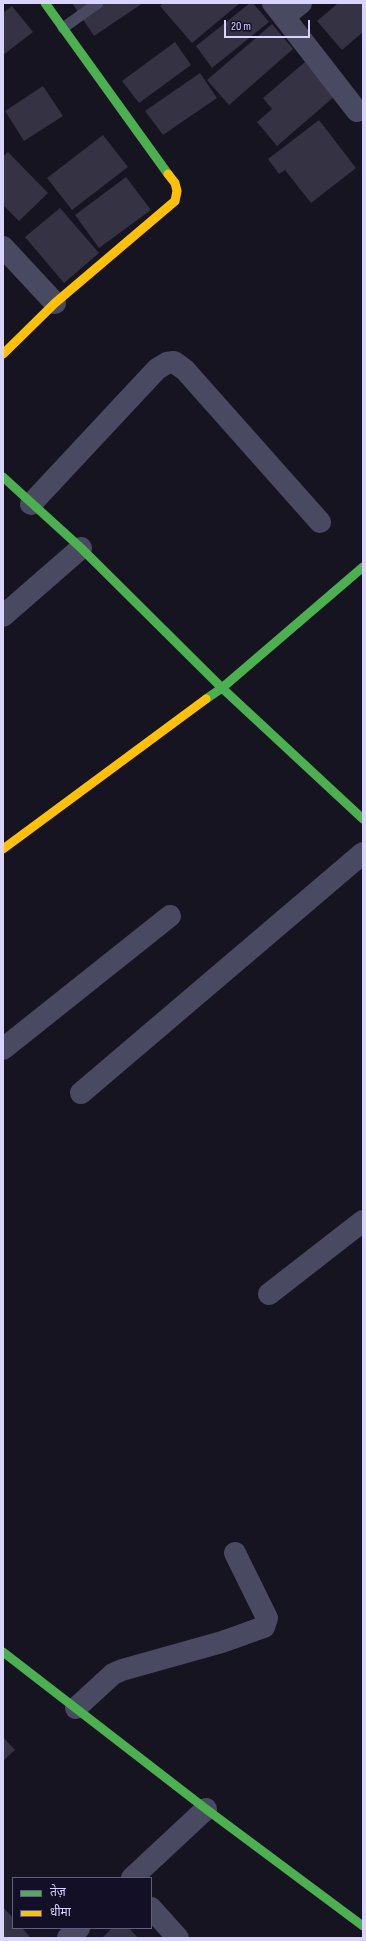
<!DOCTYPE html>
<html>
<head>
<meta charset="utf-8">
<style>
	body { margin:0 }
	#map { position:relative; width:366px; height:1941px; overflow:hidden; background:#161421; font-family:"Sofia Sans Condensed","Noto Sans Devanagari",sans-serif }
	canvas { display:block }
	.frame { position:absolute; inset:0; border:4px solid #d9d4ff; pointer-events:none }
	.legend { position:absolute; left:12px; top:1877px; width:140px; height:52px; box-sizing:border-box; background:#130f26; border:1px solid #625e7d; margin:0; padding:5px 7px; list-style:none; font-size:12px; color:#d9d4ff }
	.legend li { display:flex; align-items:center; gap:8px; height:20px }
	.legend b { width:20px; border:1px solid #625e7d }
	.scale { position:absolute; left:224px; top:20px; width:86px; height:18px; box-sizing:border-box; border:2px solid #d9d4ff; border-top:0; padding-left:5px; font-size:12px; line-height:14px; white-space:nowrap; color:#d9d4ff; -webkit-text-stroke:3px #130f26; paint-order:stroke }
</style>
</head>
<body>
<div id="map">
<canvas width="366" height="1941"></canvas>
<div class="frame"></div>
<ul class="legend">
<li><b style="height:5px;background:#4caf50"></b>तेज़</li>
<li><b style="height:5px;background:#ffc107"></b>धीमा</li>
</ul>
<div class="scale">20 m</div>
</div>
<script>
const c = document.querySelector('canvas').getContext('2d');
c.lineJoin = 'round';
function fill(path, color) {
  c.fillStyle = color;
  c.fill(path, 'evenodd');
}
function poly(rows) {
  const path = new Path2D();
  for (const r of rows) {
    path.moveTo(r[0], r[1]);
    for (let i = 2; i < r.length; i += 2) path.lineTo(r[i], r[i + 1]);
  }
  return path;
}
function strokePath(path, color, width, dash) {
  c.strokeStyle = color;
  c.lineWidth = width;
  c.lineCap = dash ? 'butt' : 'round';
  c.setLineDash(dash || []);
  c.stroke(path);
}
const building = poly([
	[72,3,143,3,94,36],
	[163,3,240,3,192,43,160,6],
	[250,3,253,3,269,22,212,68,196,46],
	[338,3,363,3,363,32,342,50,317,21],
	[12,6,33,32,3,55,3,13],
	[272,24,293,49,229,105,207,80],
	[175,42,191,65,139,103,122,81],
	[305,62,335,96,277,146,257,122,272,109,263,98],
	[200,73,217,98,163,135,145,111],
	[43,86,63,116,24,141,5,111],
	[319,120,356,168,311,203,285,170,279,174,268,159],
	[103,135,128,167,72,210,47,178],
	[8,152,48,193,19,221,3,205,3,156],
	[126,177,151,210,99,248,75,215],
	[60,208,99,253,64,283,25,237],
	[3,1737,15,1750,3,1761],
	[3,1907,13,1918,13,1928,22,1928,31,1938,3,1938],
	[112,1928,129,1928,138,1938,102,1938]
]);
const lane = poly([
	[63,28,98,3]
]);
const street = poly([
	[273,3,284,17,301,3],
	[284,17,357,111],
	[3,247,55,303],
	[31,504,157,369,167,363,174,362,185,370,320,522],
	[3,616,81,548],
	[3,1049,170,916],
	[81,1093,363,853],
	[269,1294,363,1221],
	[76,1708,113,1674,122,1670,222,1642,264,1627,267,1618,235,1553],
	[132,1878,206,1809],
	[151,1908,178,1938],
	[68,1938,79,1928]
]);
const fast = poly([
	[45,3,168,174],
	[3,477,81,548,222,688,363,819],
	[206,699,222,688,363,567],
	[3,1652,206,1809,363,1926]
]);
const slow = poly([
	[3,354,55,303,175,201,177,191,175,183,168,174],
	[3,849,206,699]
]);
fill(building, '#343243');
strokePath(lane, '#4a4962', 11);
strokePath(street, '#4a4962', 22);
strokePath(fast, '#4caf50', 9);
strokePath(slow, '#ffc107', 9);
</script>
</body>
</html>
